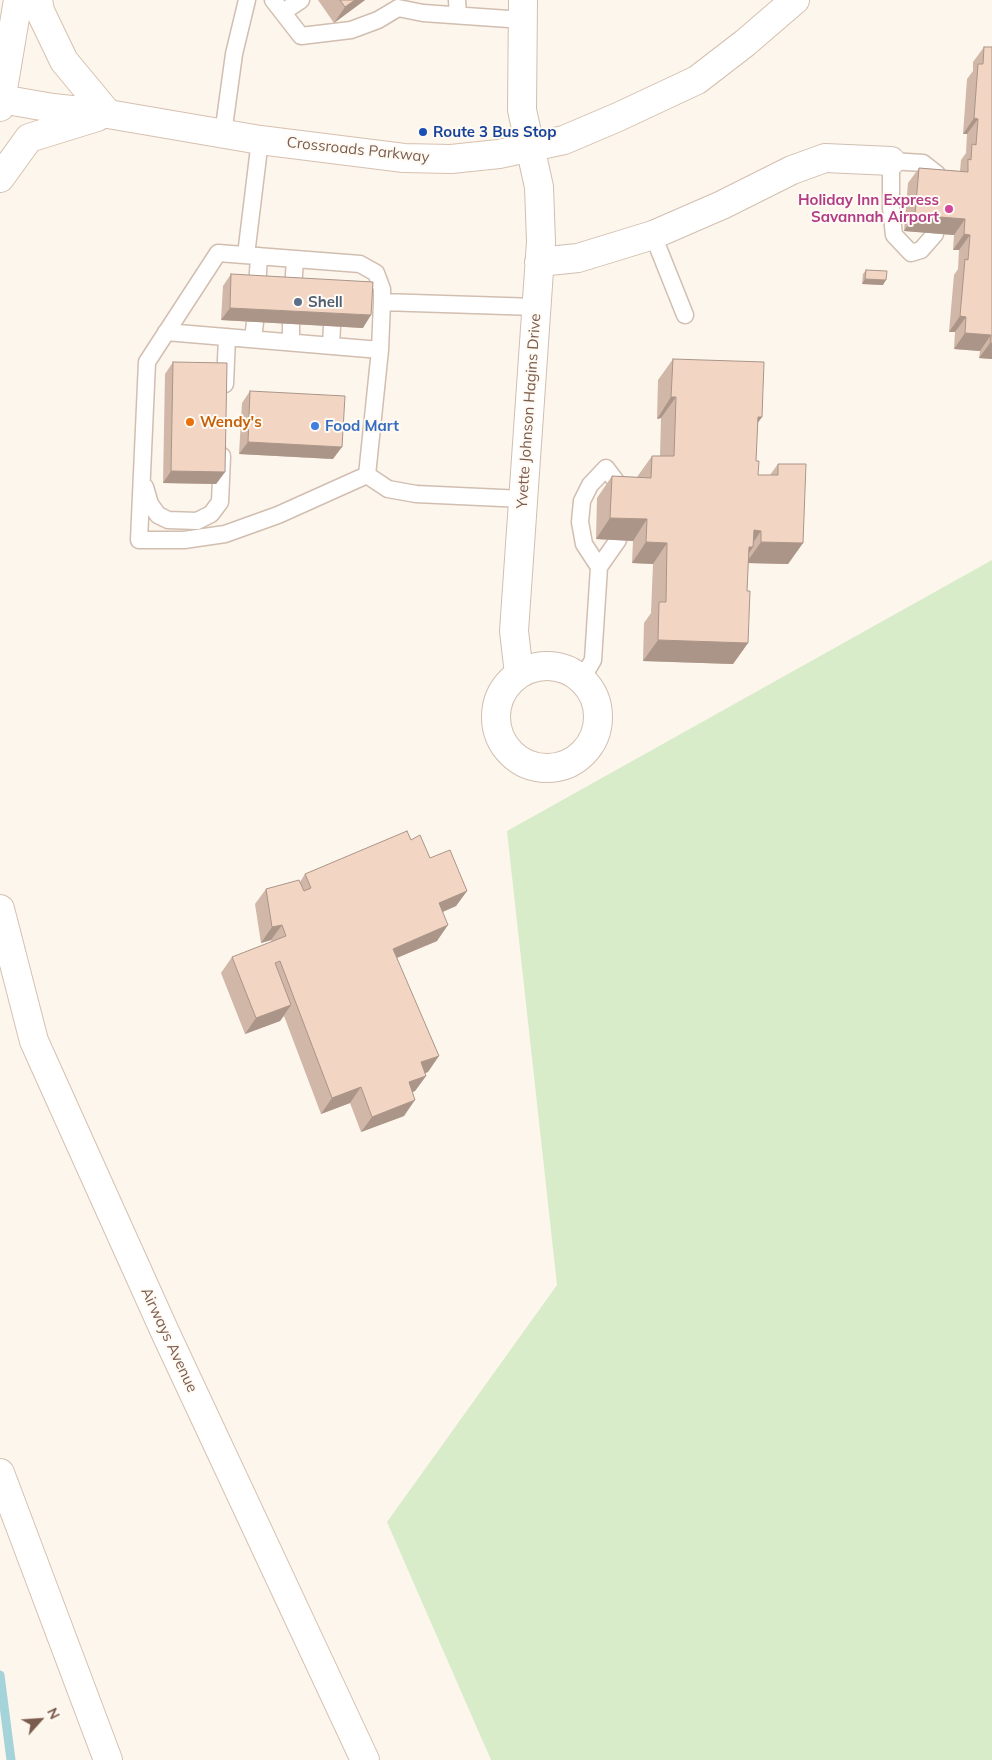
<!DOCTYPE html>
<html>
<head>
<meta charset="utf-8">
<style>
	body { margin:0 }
	#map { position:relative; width:992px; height:1760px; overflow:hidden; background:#fdf6ec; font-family:Mulish,sans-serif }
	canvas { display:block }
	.north { position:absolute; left:15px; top:1695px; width:50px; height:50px; -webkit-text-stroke:4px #fffaf3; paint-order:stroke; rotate:64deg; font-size:14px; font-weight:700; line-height:20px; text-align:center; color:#7a5c4d }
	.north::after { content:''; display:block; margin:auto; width:18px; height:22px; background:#7a5c4d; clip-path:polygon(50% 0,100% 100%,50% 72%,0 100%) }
</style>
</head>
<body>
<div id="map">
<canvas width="992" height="1760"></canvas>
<div class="north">N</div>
</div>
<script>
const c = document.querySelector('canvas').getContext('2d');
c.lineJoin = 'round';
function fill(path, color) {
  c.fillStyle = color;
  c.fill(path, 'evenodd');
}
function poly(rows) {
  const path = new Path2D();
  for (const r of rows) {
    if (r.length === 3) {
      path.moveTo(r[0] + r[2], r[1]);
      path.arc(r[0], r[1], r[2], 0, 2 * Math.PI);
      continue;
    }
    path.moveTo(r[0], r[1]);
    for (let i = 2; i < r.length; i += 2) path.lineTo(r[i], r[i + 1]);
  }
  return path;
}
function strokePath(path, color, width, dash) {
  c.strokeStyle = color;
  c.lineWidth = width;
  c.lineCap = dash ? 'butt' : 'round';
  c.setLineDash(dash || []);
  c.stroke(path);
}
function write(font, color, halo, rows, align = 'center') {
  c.font = font + ' Mulish,sans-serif';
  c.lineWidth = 4;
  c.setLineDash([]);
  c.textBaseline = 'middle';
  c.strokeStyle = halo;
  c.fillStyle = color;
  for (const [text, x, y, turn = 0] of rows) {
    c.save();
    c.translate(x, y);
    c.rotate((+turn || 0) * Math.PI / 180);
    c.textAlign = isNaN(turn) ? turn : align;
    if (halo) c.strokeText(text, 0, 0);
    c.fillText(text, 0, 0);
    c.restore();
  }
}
const green = poly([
	[992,560,992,1760,491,1760,387,1522,557,1285,507,831]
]);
const stream = poly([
	[0,1675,11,1760]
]);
const lane = poly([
	[273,0,301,36,351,30,378,20,398,8,423,13,523,20],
	[457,0,458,15],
	[283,12,301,0],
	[223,134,234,54,247,0],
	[935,234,921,250,911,253,894,235,891,208,891,161,923,163,937,174,938,186],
	[653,235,685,315],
	[218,253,360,264,376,273,382,289,382,302,380,350,367,475,278,515,225,534,184,540,139,540,147,362,218,253],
	[246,255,260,140],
	[257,289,259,256],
	[293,290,295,259],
	[382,302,536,307],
	[166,332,380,350],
	[253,339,255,322],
	[291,342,291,324],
	[331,346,332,326],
	[225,384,227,337],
	[367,475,388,489,416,494,523,499],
	[145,487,150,504,158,515,168,520,197,521,211,514,220,502,222,456],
	[599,567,618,540],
	[582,679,593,660,599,567,584,544,580,522,582,501,590,485,606,468,618,484,620,496]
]);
const street = poly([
	[539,262,578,258,653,235,722,205,792,170,825,158,891,161],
	[547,717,51],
	[519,674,514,631,541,242,539,187,522,110,523,0]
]);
const secondary = poly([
	[38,0,40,11,64,61,108,114],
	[1,99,53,108,108,114,260,140,404,158,451,159,499,154,564,140,618,117,697,80,745,43,795,0],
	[0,107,18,0],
	[0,178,29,138,97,117],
	[0,909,34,1041,165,1332,365,1760],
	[0,1473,108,1760]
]);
const wall = poly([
	[318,0,365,0,334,23],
	[984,47,992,359,979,358,980,351,954,349,955,332,949,332,954,275,958,269,959,250,953,250,954,235,904,231,908,183,919,168,960,171,961,160,966,153,967,134,963,134,967,79,973,71,973,62],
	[866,270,883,285,862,284,863,274],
	[231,274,363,328,221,320,223,286],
	[673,359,762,417,757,423,756,461,758,475,770,475,778,464,803,543,788,564,748,563,747,591,748,643,733,664,643,661,644,623,651,613,653,564,632,563,633,541,596,539,597,498,612,476,637,477,652,456,660,456,661,418,657,419,658,380],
	[173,362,225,472,216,484,163,483,165,374],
	[250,391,333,459,239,454,242,403],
	[411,840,430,858,467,891,456,906,443,912,437,941,397,958,428,1072,425,1073,426,1076,415,1091,412,1092,404,1116,361,1132,350,1103,321,1114,284,1016,280,1021,245,1034,221,973,232,957,272,942,271,940,261,943,255,904,266,889,300,882,305,874]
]);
const shadedWall = poly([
	[355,0,365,0,334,23,345,7],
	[974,118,978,119,967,134,963,134],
	[915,215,965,219,954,235,904,231],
	[964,234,970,235,959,250,953,250],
	[865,279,886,280,883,285,862,284],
	[230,308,371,315,363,328,221,320],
	[960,316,966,317,955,332,949,332],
	[965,333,991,335,980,351,954,349],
	[990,343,992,343,992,359,979,358],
	[671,397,676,397,661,418,657,419],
	[758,417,762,417,747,438],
	[248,442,342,447,333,459,239,454],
	[171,471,225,472,216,484,163,483],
	[610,518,647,519,633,541,596,539],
	[754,530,761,531,750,547,753,547,739,568],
	[646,542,667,543,653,564,632,563],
	[761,542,803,543,788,564,746,563],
	[658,640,748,643,733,664,643,661],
	[467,891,456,906,428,918,439,903],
	[282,925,271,940,261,943,272,927],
	[448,925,437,941,382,964,393,949],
	[291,1005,280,1021,245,1034,256,1018],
	[439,1056,428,1072,410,1078,421,1062],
	[426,1076,415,1091,398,1098,409,1082],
	[361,1087,350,1103,321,1114,332,1098],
	[415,1100,404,1116,361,1132,372,1117]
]);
const building = poly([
	[340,0,355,0,345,7,340,0],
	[984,47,992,47,992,343,990,343,991,335,965,333,966,317,960,316,965,259,968,260,970,235,964,234,965,219,915,215,919,168,968,172,968,159,971,160,972,144,976,145,978,119,974,118,978,64,983,64,984,47],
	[866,270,887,271,886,280,865,279,866,270],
	[231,274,373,282,371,315,230,308,231,274],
	[673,359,764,362,762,417,758,417,756,461,759,461,758,475,778,475,778,464,806,464,803,543,761,542,761,531,754,530,753,547,749,547,747,591,750,591,748,643,658,640,659,602,666,602,667,543,646,542,647,519,610,518,612,476,651,478,652,456,674,456,676,397,671,397,673,359],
	[173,362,227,363,225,472,171,471,173,362],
	[250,391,345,396,342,447,248,442,250,391],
	[407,831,411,840,420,835,430,858,450,850,467,891,439,903,448,925,393,949,439,1056,421,1062,426,1076,409,1082,415,1100,372,1117,361,1087,332,1098,280,961,275,963,291,1005,256,1018,232,957,286,936,282,925,272,927,266,889,299,880,304,891,311,888,305,874,407,831]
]);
const markers = [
	[423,132,5,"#1a4fb4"],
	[949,209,5,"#d1479c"],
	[298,302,5,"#5c6f8a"],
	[190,422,5,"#e8710a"],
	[315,426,5,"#3f7fe0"]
];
const transitNames = [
	["Route 3 Bus Stop",433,132]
];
const streetNames = [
	["Crossroads Parkway",358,150,6],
	["Yvette Johnson Hagins Drive",529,411,-86],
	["Airways Avenue",169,1340,65]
];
const hotelNames = [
	["Holiday Inn Express",939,200],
	["Savannah Airport",939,217]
];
const serviceNames = [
	["Shell",308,302]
];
const foodNames = [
	["Wendy's",200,422]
];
const shopNames = [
	["Food Mart",325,426]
];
fill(green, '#d8ecc9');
strokePath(stream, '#a5d3da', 9);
strokePath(lane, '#d1beb0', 19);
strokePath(street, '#d1beb0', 30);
strokePath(secondary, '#d6c0b0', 30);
strokePath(lane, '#fff', 16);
strokePath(street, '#fff', 28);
strokePath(secondary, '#fff', 28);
fill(wall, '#d1b7a8');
fill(shadedWall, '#aa9588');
fill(building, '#f3d5c3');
strokePath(building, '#aa9588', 1);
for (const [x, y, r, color] of markers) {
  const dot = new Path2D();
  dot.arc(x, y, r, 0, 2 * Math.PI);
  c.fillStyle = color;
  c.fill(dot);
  strokePath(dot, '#fffaf3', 2);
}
write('bold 15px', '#164399', '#fffaf3', transitNames, 'left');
write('15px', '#7a5c4d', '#fffaf3', streetNames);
write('bold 15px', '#b23c85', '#fffaf3', hotelNames, 'right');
write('bold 15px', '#4e5e75', '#fffaf3', serviceNames, 'left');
write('bold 15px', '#c56008', '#fffaf3', foodNames, 'left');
write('bold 15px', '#366cbe', '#fffaf3', shopNames, 'left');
</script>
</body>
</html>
